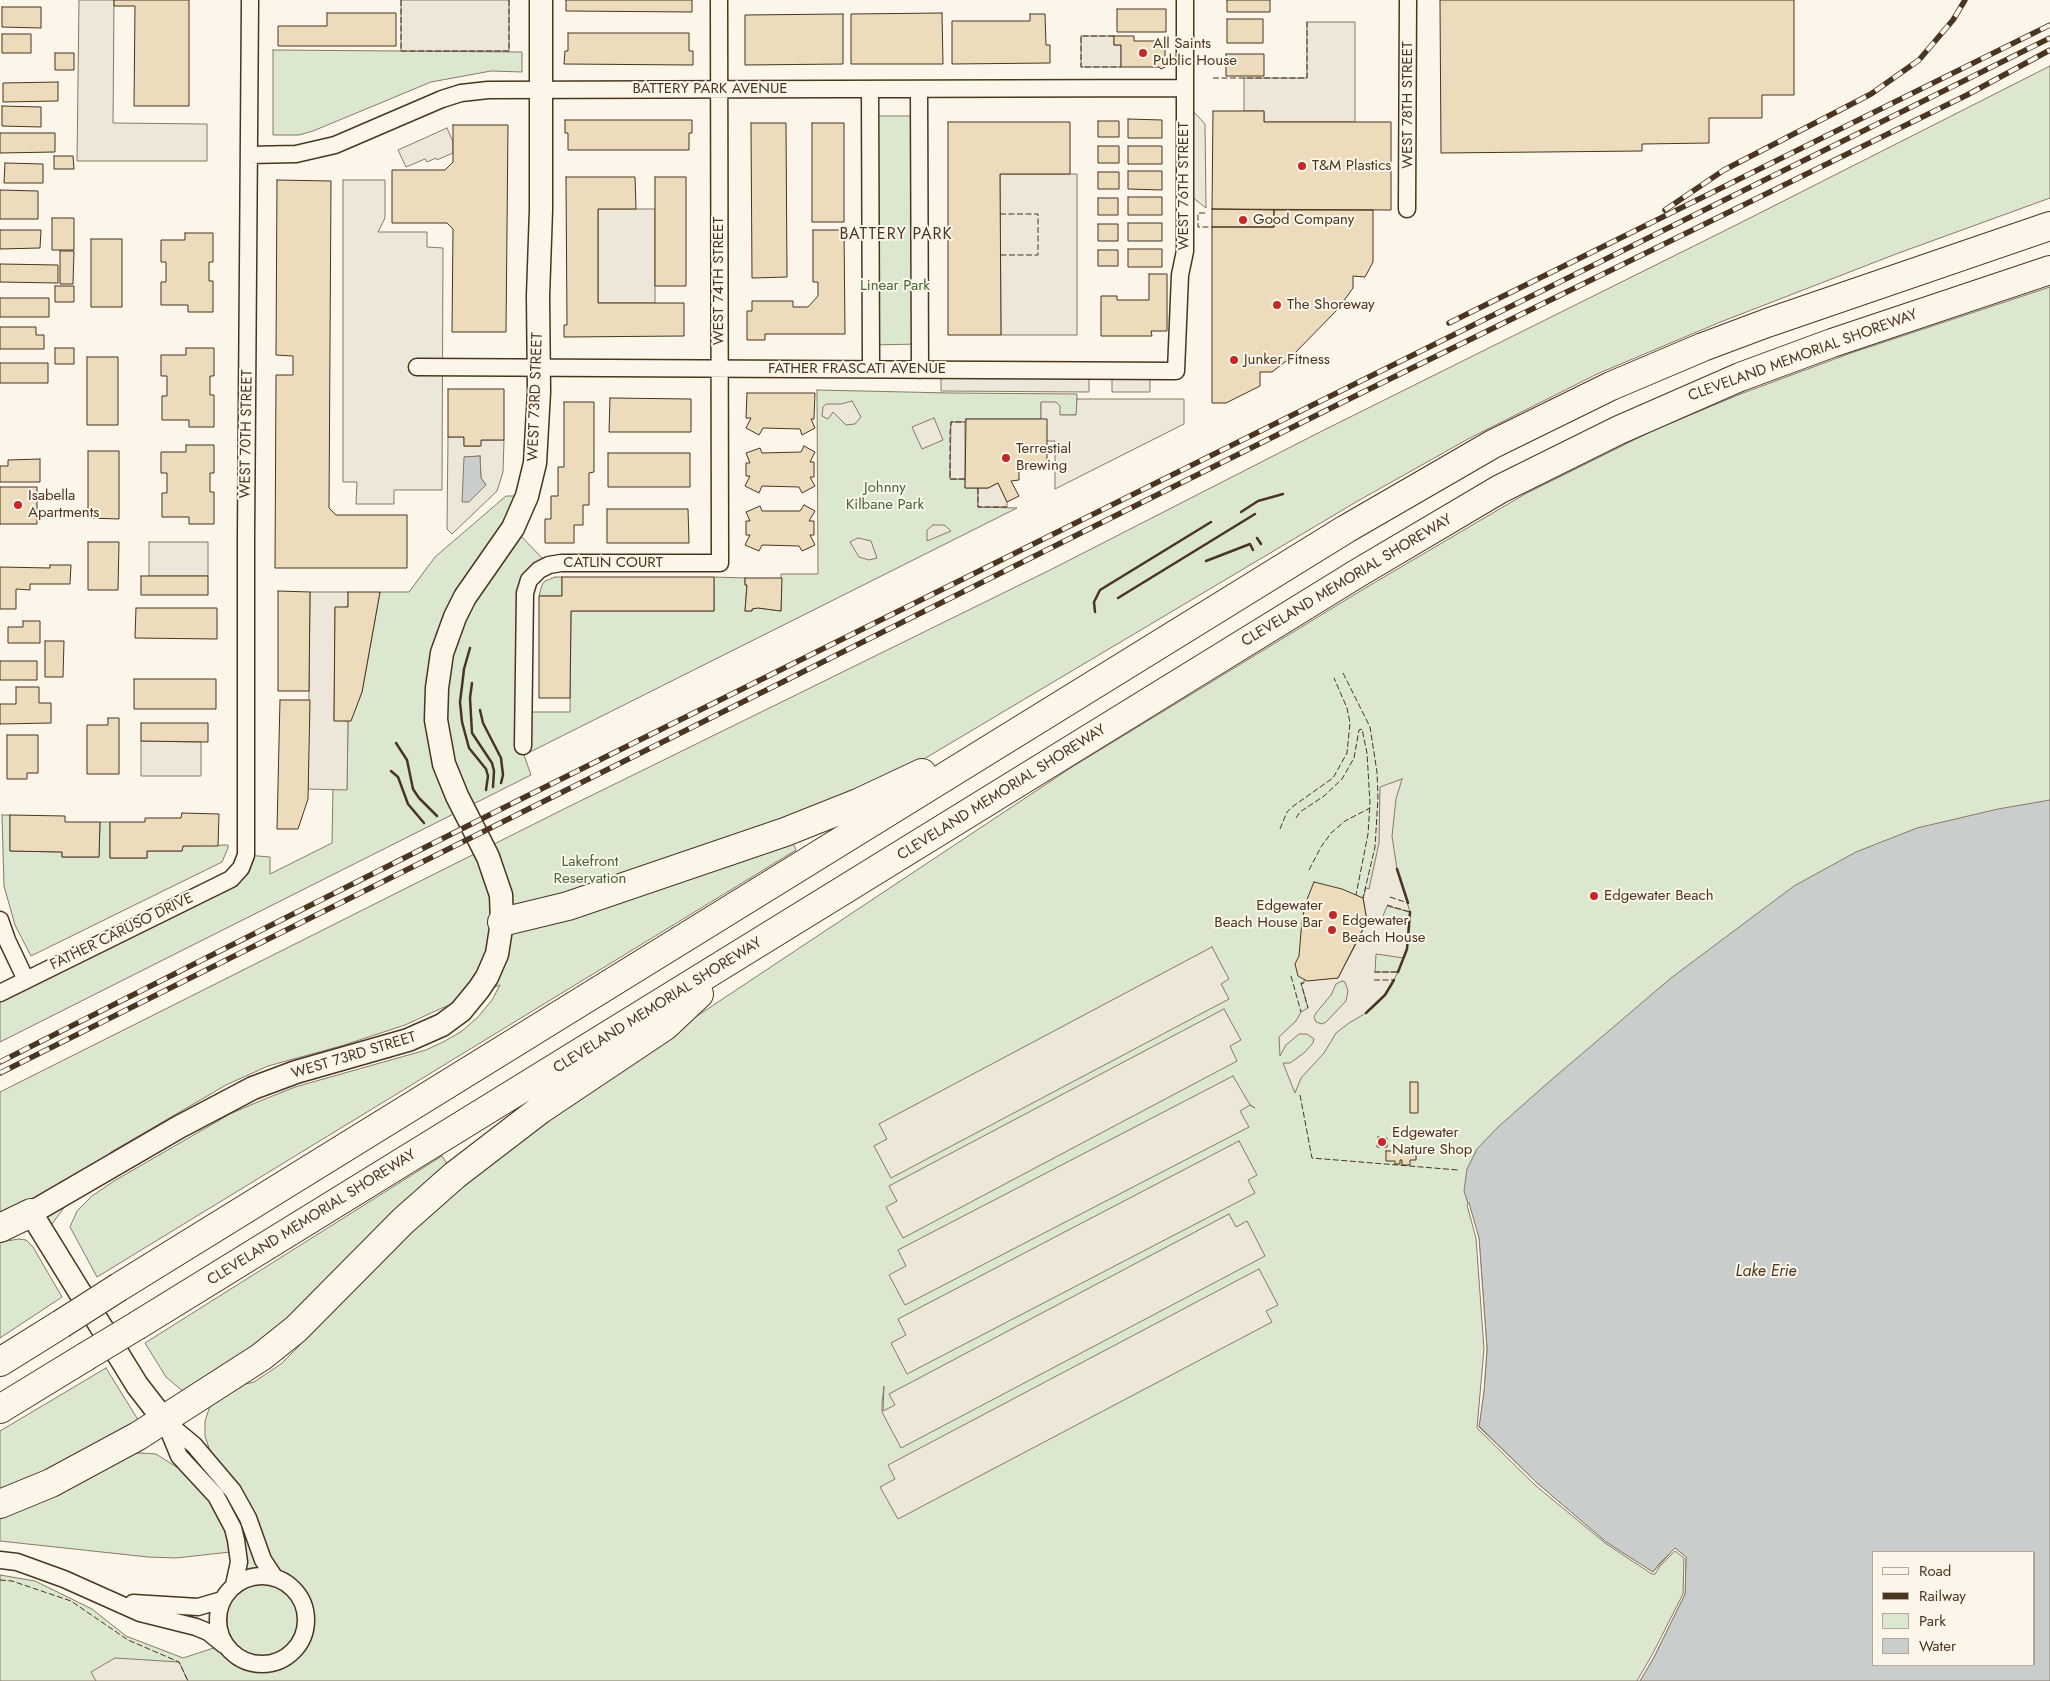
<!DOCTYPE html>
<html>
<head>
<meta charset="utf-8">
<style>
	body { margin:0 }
	#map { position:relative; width:2050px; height:1681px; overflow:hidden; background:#fbf6e9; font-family:Jost,sans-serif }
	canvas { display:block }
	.legend { position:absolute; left:1872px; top:1551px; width:162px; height:115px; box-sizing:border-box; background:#fbf6e9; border:1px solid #b4a999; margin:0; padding:6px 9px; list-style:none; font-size:15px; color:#4a3520 }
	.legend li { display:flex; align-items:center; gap:10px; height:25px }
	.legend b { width:25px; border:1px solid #b4a999 }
</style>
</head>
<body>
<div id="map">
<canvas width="2050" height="1681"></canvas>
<ul class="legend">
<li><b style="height:6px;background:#fbf6e9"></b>Road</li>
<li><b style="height:6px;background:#4a3520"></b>Railway</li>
<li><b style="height:14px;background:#dce7d0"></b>Park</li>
<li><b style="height:14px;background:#c9cecd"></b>Water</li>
</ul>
</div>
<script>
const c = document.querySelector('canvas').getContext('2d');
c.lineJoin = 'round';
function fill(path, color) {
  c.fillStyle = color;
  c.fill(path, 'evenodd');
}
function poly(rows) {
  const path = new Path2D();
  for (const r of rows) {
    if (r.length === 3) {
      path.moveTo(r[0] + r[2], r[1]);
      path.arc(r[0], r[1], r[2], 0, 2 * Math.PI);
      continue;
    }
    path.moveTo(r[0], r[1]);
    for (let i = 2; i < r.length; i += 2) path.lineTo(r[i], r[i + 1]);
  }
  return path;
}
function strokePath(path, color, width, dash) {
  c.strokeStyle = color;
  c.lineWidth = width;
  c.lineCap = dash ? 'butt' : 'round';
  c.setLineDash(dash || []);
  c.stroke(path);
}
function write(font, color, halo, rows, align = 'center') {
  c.font = font + ' Jost,sans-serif';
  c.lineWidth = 4;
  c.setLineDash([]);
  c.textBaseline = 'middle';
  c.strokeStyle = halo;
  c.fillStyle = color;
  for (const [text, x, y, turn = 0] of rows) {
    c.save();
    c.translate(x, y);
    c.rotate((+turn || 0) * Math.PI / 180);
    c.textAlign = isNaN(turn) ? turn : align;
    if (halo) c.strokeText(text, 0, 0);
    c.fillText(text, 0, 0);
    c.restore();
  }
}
const green = poly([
	[273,50,522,52,522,72,491,71,431,82,313,131,299,135,273,135,273,50],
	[2050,66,2050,198,1896,254,1718,323,1597,374,1468,439,1356,502,791,838,796,850,97,1277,70,1227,77,1211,92,1196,114,1181,230,1114,260,1101,295,1087,426,1050,445,1041,462,1031,478,1017,492,1000,500,985,442,1008,405,1025,341,1046,268,1066,226,1085,111,1152,80,1186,52,1224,20,1211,0,1216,0,1092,566,808,1052,569,1320,432,1738,224,2050,66],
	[870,116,919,116,920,344,871,345,870,116],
	[2050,287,2050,1598,2034,1552,1874,1552,1874,1665,1869,1681,0,1681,0,1575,35,1581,92,1609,126,1636,183,1658,229,1643,226,1608,229,1573,248,1502,238,1486,216,1459,209,1448,205,1436,205,1421,209,1409,216,1399,233,1387,254,1382,281,1364,302,1343,360,1277,410,1228,587,1089,1072,767,1367,587,1525,494,1654,430,1743,393,1851,353,2050,287],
	[817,390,950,393,1077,394,1077,415,1060,415,1041,403,1041,419,966,419,965,422,951,422,950,479,965,479,965,488,978,488,978,507,1017,508,524,755,531,775,0,1042,0,993,231,879,246,855,270,857,270,874,332,843,333,789,347,789,348,721,351,720,362,692,380,592,409,592,435,557,506,496,527,496,513,528,549,565,533,575,524,712,570,712,571,611,714,611,714,577,745,578,745,585,747,585,745,611,752,611,752,609,758,608,781,611,781,574,818,574,817,390],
	[555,577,562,577,562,596,539,596,542,585,545,581,555,577],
	[2,815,10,815,10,851,62,852,62,857,99,857,100,822,110,822,110,858,147,858,147,851,182,851,183,846,228,845,228,848,222,862,31,956,15,925,4,886,2,815],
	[442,1156,449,1167,287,1325,185,1393,166,1377,145,1343,442,1156],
	[19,1239,26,1240,33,1247,62,1297,0,1338,0,1242,19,1239],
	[106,1368,140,1423,0,1494,0,1431,106,1368],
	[141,1453,156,1454,178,1468,207,1497,224,1528,230,1552,176,1558,148,1557,0,1541,0,1515,127,1454,141,1453]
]);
const parking = poly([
	[79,0,114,0,113,123,207,124,207,161,77,161,79,0],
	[401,0,509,0,509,51,401,51,401,0],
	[1307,22,1355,22,1355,122,1264,122,1264,111,1244,111,1244,78,1307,78,1307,22],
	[1081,36,1114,36,1114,45,1121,45,1121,67,1081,67,1081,36],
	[1192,110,1205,124,1206,208,1192,197,1192,110],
	[447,128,453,142,453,153,437,160,436,158,427,162,425,159,406,167,398,150,447,128],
	[1000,174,1077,174,1077,335,1001,335,1000,174],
	[343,180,385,180,385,218,378,232,427,232,427,247,443,248,442,490,394,490,394,504,356,504,357,482,343,482,343,180],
	[598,209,655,209,655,303,598,303,598,209],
	[941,375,1089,376,1089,392,941,391,941,375],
	[1112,376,1150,376,1150,392,1112,392,1112,376],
	[1077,399,1184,399,1184,424,1055,489,1055,441,1047,441,1041,419,1041,402,1056,402,1060,406,1060,415,1076,415,1077,399],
	[852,401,861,417,855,424,846,425,833,412,828,419,822,416,823,407,826,404,841,404,852,401],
	[934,418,943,440,922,449,912,427,934,418],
	[951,422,965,422,965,479,950,479,951,422],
	[448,437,464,437,464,446,480,446,481,440,504,440,503,472,497,491,452,534,447,529,448,437],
	[480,456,481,478,486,485,464,457,480,456],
	[998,483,1007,502,1007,507,978,507,978,488,988,488,998,483],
	[933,525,944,525,951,531,927,541,927,530,933,525],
	[858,538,871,541,877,558,869,560,859,557,850,542,858,538],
	[149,542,208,542,208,576,149,576,149,542],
	[310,592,348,592,348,607,335,608,334,720,348,721,347,790,308,789,310,592],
	[141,741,201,742,201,776,141,776,141,741],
	[1402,779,1396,799,1392,836,1397,869,1410,912,1387,906,1381,921,1410,925,1407,949,1404,958,1376,954,1375,972,1398,972,1390,987,1378,1003,1366,1013,1349,1023,1336,1033,1324,1053,1301,1078,1295,1093,1283,1063,1290,1063,1304,1053,1313,1043,1314,1039,1307,1034,1299,1034,1286,1045,1280,1056,1279,1037,1296,1021,1301,1012,1308,1008,1301,983,1304,983,1304,980,1338,978,1357,942,1367,921,1363,898,1366,888,1369,889,1379,843,1380,787,1402,779],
	[1342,981,1345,982,1348,991,1346,1001,1326,1022,1322,1024,1316,1022,1314,1017,1316,1013,1331,995,1336,984,1342,981],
	[1212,947,1229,979,1221,984,1229,999,891,1178,874,1146,887,1139,879,1124,1212,947],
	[1224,1009,1241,1040,1230,1046,1237,1061,903,1238,886,1207,897,1201,889,1186,1224,1009],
	[1233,1076,1250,1105,1255,1108,1250,1105,1240,1111,1249,1127,905,1305,889,1275,906,1266,898,1250,1233,1076],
	[1239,1141,1257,1175,1248,1180,1255,1193,907,1374,891,1343,906,1335,898,1319,1239,1141],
	[1229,1214,1236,1227,1247,1221,1265,1256,901,1448,882,1412,882,1403,884,1386,883,1411,895,1405,889,1394,1229,1214],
	[1259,1269,1278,1305,1266,1311,1272,1322,898,1519,880,1487,895,1479,888,1465,1259,1269],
	[115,1658,179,1662,188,1681,96,1681,91,1672,115,1658]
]);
const water = poly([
	[480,456,481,478,486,485,469,502,462,502,464,457,480,456],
	[2050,800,2050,1681,1640,1681,1654,1657,1685,1594,1686,1557,1675,1548,1659,1564,1653,1572,1606,1542,1537,1483,1479,1426,1484,1391,1487,1349,1479,1238,1464,1191,1467,1169,1477,1149,1498,1127,1550,1081,1671,978,1794,886,1856,852,1917,828,1998,809,2050,800],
	[1874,1552,2034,1552,2034,1665,1874,1665,1874,1552]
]);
const pier = poly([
	[1469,1203,1479,1238,1487,1349,1484,1391,1479,1427,1537,1483,1606,1542,1653,1572,1675,1548,1686,1557,1685,1594,1654,1657,1640,1681,1637,1681,1652,1655,1683,1594,1684,1558,1675,1551,1660,1566,1655,1574,1652,1574,1605,1543,1535,1485,1477,1428,1484,1349,1476,1238,1467,1205,1469,1203]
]);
const building = poly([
	[114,0,189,0,189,106,134,106,135,6,114,6,114,0],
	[566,0,692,0,692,12,566,11,566,0],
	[1227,0,1270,0,1270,12,1227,12,1227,0],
	[1440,0,1794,0,1794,95,1762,95,1762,118,1709,118,1709,143,1642,144,1642,151,1441,153,1440,0],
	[2,7,41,7,41,28,2,27,2,7],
	[1117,9,1166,9,1166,32,1117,32,1117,9],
	[327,13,396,13,396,46,278,46,278,26,327,26,327,13],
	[942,13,943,64,851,64,851,14,942,13],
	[843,14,843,64,745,65,745,15,843,14],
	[1030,14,1045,14,1046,45,1050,45,1050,63,952,64,952,21,1030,21,1030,14],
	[1227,19,1263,19,1263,43,1227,43,1227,19],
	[568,33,689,33,689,51,693,51,693,65,564,64,565,51,568,51,568,33],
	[2,34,31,34,31,53,2,53,2,34],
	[1114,36,1134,36,1134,41,1165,41,1165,61,1167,66,1161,69,1159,67,1121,67,1121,45,1114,45,1114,36],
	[55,53,74,53,74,70,55,70,55,53],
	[1226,54,1264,54,1264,76,1226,76,1226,54],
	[58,82,58,101,3,102,3,83,58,82],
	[2,106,41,107,41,127,2,126,2,106],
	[1213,111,1264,111,1264,122,1391,122,1391,210,1212,209,1213,111],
	[1128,119,1162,120,1162,138,1128,138,1128,119],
	[565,120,692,120,692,133,689,133,689,150,568,150,568,133,565,133,565,120],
	[1098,121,1119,121,1119,137,1098,137,1098,121],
	[948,122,1070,122,1070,174,1000,174,1001,335,948,335,948,122],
	[751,123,786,123,787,277,752,278,751,123],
	[812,123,844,123,844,222,812,222,812,123],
	[453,125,508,125,506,332,452,332,453,229,447,223,392,223,392,170,445,170,453,162,453,125],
	[0,133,55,133,55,152,0,153,0,133],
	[1098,146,1119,146,1119,163,1098,163,1098,146],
	[1128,146,1162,146,1162,164,1128,164,1128,146],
	[54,156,73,156,74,169,54,169,54,156],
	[5,163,43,164,43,183,4,183,5,163],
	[1128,171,1162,171,1162,190,1128,189,1128,171],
	[1098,172,1119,172,1119,189,1098,189,1098,172],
	[566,177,635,177,636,209,598,209,598,303,684,303,684,336,564,337,564,325,567,325,566,177],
	[655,177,686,177,686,286,655,286,655,177],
	[277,180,331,181,329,508,336,515,407,515,407,568,275,568,276,375,293,375,293,356,276,355,277,180],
	[0,190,38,191,38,219,0,219,0,190],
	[1128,197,1162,197,1162,215,1128,215,1128,197],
	[1098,198,1118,198,1118,215,1098,215,1098,198],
	[1212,209,1274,210,1274,227,1212,227,1212,209],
	[1274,210,1373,210,1373,262,1365,277,1353,276,1353,288,1338,309,1290,358,1272,372,1260,372,1260,386,1226,403,1212,403,1212,227,1274,227,1274,210],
	[52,218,74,218,74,250,52,250,52,218],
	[1128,223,1162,223,1162,241,1128,241,1128,223],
	[1098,224,1118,224,1118,241,1098,241,1098,224],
	[0,230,41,230,40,248,0,249,0,230],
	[813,230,844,230,845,334,765,334,765,340,747,340,747,311,752,311,752,301,793,301,793,307,808,307,818,296,818,282,813,282,813,230],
	[185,233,213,233,213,262,209,262,209,281,213,281,213,312,188,312,188,305,161,305,161,282,166,282,166,262,161,262,161,240,185,240,185,233],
	[91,239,122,239,122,307,91,307,91,239],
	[1128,249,1162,249,1162,267,1128,267,1128,249],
	[1098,250,1118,250,1118,266,1098,266,1098,250],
	[60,251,74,251,73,284,60,284,60,251],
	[0,264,58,265,58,283,0,282,0,264],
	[1149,274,1167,274,1167,331,1151,331,1152,336,1101,336,1101,296,1117,296,1117,300,1149,300,1149,274],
	[55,286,74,286,74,302,55,302,55,286],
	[0,298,49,298,49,317,0,317,0,298],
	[0,327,36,327,36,335,44,335,44,349,0,349,0,327],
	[55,348,74,348,74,364,55,364,55,348],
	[186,348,214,348,214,376,210,376,210,395,214,395,214,427,189,427,189,420,162,420,162,396,167,396,167,376,161,376,161,355,186,355,186,348],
	[87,357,118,357,118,425,87,425,87,357],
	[0,363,48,363,48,383,0,383,0,363],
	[448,389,504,389,504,440,481,440,481,446,464,446,464,437,448,437,448,389],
	[747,393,815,393,814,419,811,419,815,428,802,435,800,429,763,428,759,435,746,428,751,418,746,418,747,393],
	[610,398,691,399,691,432,609,432,610,398],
	[564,402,594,402,594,472,589,473,589,505,583,505,583,525,574,525,574,543,545,543,545,519,551,519,551,496,558,496,558,467,564,467,564,402],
	[966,419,1047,419,1047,469,1019,470,1019,480,1011,481,1019,496,1007,502,998,483,988,488,965,488,966,419],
	[186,445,214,445,214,473,210,473,210,492,214,492,214,524,189,524,189,517,162,517,162,493,167,493,167,473,161,473,161,452,186,452,186,445],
	[804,446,815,452,810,462,814,462,814,477,810,477,815,486,802,493,799,487,762,486,759,493,745,486,750,476,746,476,746,463,750,463,746,453,760,448,762,453,801,452,804,446],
	[88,451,119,451,119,519,88,518,88,451],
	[608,453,690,453,690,487,608,487,608,453],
	[40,459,40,482,0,482,0,466,8,466,8,460,40,459],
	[0,487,37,487,37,524,0,524,0,487],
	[804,505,815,511,809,521,814,521,814,535,810,535,815,545,802,551,799,546,762,545,759,551,745,545,750,535,746,535,746,521,750,521,746,512,760,506,762,511,800,511,804,505],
	[607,509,688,509,689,543,607,543,607,509],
	[88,542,119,542,118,590,88,590,88,542],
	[50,565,71,565,70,584,30,584,30,590,16,589,16,609,0,609,0,567,50,568,50,565],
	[141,576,208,576,208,595,141,595,141,576],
	[562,577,714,577,714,611,571,611,570,698,539,698,539,596,562,596,562,577],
	[745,578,782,578,781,611,758,608,752,609,752,611,745,611,747,585,745,585,745,578],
	[278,591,310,592,309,691,278,691,278,591],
	[348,592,380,592,362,692,351,721,334,721,335,607,348,607,348,592],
	[136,608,217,608,217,639,135,638,136,608],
	[23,621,40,621,40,643,8,643,8,627,23,627,23,621],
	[45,641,64,641,63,677,45,677,45,641],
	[0,661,37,661,37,680,0,680,0,661],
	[134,679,216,679,216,709,134,709,134,679],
	[16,687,39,687,39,703,51,703,51,723,0,724,0,704,16,704,16,687],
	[280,700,310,700,308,799,298,829,277,829,280,700],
	[108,718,119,718,119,774,87,774,87,725,108,725,108,718],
	[141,723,208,723,208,742,141,741,141,723],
	[7,735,38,735,38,773,27,773,27,779,7,779,7,735],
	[182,813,219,814,218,846,183,846,182,851,147,851,147,858,110,858,110,822,145,822,145,818,181,818,182,813],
	[10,815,65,816,65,822,100,822,99,857,62,857,62,852,10,851,10,815],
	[1314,882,1342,889,1363,898,1367,921,1338,978,1307,981,1298,976,1295,964,1299,956,1302,920,1306,902,1314,882],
	[1410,1082,1418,1082,1418,1113,1410,1113,1410,1082],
	[1378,1137,1387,1138,1387,1147,1377,1147,1378,1137],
	[1386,1151,1416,1151,1416,1160,1410,1160,1410,1165,1402,1165,1402,1160,1400,1160,1400,1164,1395,1164,1395,1161,1386,1161,1386,1151]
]);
const street = poly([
	[870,89,871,369],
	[919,89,920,370],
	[249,155,296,154,335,145,442,99,461,93,488,90,1184,88],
	[1407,209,1408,0],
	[417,367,1176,371,1180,275,1185,251,1185,0],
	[523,746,525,593,529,580,539,570,549,565,561,563,720,563,719,0],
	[0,920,7,940,26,980],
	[0,993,231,879,241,868,246,855,246,537,250,0],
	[164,1420,194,1445,233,1491,248,1518,263,1560,275,1578],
	[165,1422,179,1456,216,1496,233,1528,236,1540,239,1562,234,1585],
	[0,1560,17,1562,64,1579,140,1613,196,1627,208,1632,224,1645],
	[262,1620,44],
	[133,1603,198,1607,222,1600]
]);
const secondary = poly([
	[164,1420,137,1385,31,1213,179,1127,253,1088,296,1072,408,1040,442,1025,461,1011,479,989,487,977,497,954,502,922,501,895,488,857,457,796,444,764,436,720,437,688,442,653,455,617,465,597,513,528,527,496,535,463,539,392,538,296,541,210,541,0]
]);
const highway = poly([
	[502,922,568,906,785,832,858,803,922,773],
	[0,1228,31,1213],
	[119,1287,1346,529,1493,444,1611,386,1703,347,1767,323,2050,226],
	[138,1325,1358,573,1500,489,1619,430,1740,377,1832,343,2050,270],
	[0,1362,61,1324],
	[0,1409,85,1357],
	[0,1504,51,1483,138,1436,261,1357,296,1329,403,1221,455,1175,541,1109,665,1026,699,994]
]);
const rail = poly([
	[1665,210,1724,170,1871,94,1919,60,1953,20,1965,0],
	[1449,323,2050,25],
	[0,1062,511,804,2050,38],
	[0,1073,1337,405,1967,95,2050,50]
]);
const highwayBridge = poly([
	[61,1324,119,1287],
	[85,1357,138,1325]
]);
const fence = poly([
	[401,0,401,51,509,51,509,0],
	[1114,36,1081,36,1081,67,1121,67],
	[1213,78,1307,78,1307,22],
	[1205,213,1198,213,1198,227,1212,227],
	[1000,214,1038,214,1038,255,1001,255],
	[965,479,950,479,950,432,951,422,965,422],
	[978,488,978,507,1007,507],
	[1343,673,1370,727,1377,772,1378,798,1375,847,1363,898],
	[1296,818,1300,812,1324,796,1342,779,1354,758,1359,730,1362,729,1367,753,1370,803,1368,834,1356,895],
	[1280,829,1287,812,1292,807,1333,778,1347,753,1350,723,1347,708,1334,678],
	[1309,870,1321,847,1331,833,1345,821,1370,808],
	[1390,897,1408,903],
	[1387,905,1410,912],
	[1374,972,1398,972],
	[1291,976,1301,1012],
	[1374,980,1394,980],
	[1304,983,1301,983,1308,1008],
	[1300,1095,1312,1158,1458,1170],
	[0,1580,12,1581,71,1601,128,1640,179,1662,188,1681]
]);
const wall = poly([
	[1241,512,1258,501,1283,494],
	[1257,538,1261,544],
	[1206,561,1250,544,1253,550],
	[1118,598,1255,514],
	[1095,612,1094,602,1100,590,1211,522],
	[470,648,464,669,462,686,460,702,462,722,469,748,486,769,488,776,486,790],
	[472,683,470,698,472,733,492,763,494,771,493,787],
	[480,710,483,723,501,758,503,775,501,783],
	[396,743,407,760,413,789,419,798,437,816],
	[391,771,398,777,408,804,424,823],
	[1397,869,1408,903],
	[1398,972,1407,949,1410,912],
	[1366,1013,1385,995,1394,980]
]);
const markers = [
	[1143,53,5,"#c62828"],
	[1302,166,5,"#c62828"],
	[1243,220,5,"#c62828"],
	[1277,305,5,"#c62828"],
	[1234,360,5,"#c62828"],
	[1006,458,5,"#c62828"],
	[18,505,5,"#c62828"],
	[1594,896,5,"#c62828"],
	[1333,915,5,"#c62828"],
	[1332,930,5,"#c62828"],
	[1382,1142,5,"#c62828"]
];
const poiNames = [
	["All Saints",1153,44],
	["Public House",1153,61],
	["T&M Plastics",1312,166],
	["Good Company",1253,220],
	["The Shoreway",1287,305],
	["Junker Fitness",1244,360],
	["Terrestial",1016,449],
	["Brewing",1016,466],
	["Isabella",28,496],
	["Apartments",28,513],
	["Edgewater Beach",1604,896],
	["Edgewater",1323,906,"right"],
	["Beach House Bar",1323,923,"right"],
	["Edgewater",1342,921],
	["Beach House",1342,938],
	["Edgewater",1392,1133],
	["Nature Shop",1392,1150]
];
const streetNames = [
	["BATTERY PARK AVENUE",710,89],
	["WEST 78TH STREET",1408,105,-90],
	["WEST 76TH STREET",1184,186,-90],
	["WEST 74TH STREET",719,281,-90],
	["CLEVELAND MEMORIAL SHOREWAY",1803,356,-20],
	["FATHER FRASCATI AVENUE",857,369],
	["WEST 73RD STREET",536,397,-88],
	["WEST 70TH STREET",247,434,-89],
	["CATLIN COURT",613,563],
	["CLEVELAND MEMORIAL SHOREWAY",1347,581,-31],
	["CLEVELAND MEMORIAL SHOREWAY",1002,793,-32],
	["FATHER CARUSO DRIVE",122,932,-26],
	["CLEVELAND MEMORIAL SHOREWAY",658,1006,-32],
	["WEST 73RD STREET",354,1056,-17],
	["CLEVELAND MEMORIAL SHOREWAY",312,1218,-32]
];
const parkNames = [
	["Linear Park",895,286],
	["Johnny",885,488],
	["Kilbane Park",885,505],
	["Lakefront",590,862],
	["Reservation",590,879]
];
const neighbourhoodNames = [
	["BATTERY PARK",896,235]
];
const waterNames = [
	["Lake Erie",1766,1272]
];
fill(green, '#dce7d0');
strokePath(green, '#887966', 1);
fill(parking, '#ede7d9');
strokePath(parking, '#887966', 1);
fill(water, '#c9cecd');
strokePath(water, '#887966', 1);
fill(pier, '#fbf6e9');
strokePath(pier, '#887966', 1);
fill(building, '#ecdcbc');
strokePath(building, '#4a3520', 1);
strokePath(street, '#4a3520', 19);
strokePath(secondary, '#4a3520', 25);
strokePath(highway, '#4a3520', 30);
strokePath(street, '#fbf6e9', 16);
strokePath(secondary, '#fbf6e9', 22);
strokePath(highway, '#fbf6e9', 28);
strokePath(rail, '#4a3520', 5.5);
strokePath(rail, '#fbf6e9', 4, [11]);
strokePath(highwayBridge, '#4a3520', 30, []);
strokePath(highwayBridge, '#fbf6e9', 28);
strokePath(fence, '#4a3520', 1, [6, 2.5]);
strokePath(wall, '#4a3520', 2.5);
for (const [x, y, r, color] of markers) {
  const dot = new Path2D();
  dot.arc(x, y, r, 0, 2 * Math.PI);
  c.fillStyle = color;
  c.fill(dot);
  strokePath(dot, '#fbf6e9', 2);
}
write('15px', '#4a3520', '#fbf6e9', poiNames, 'left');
write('15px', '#4a3520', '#fbf6e9', streetNames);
write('15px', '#436837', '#fbf6e9', parkNames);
c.letterSpacing = '1px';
write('16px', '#4a3520', '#fbf6e9', neighbourhoodNames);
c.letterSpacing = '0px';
write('italic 16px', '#4a3520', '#fbf6e9', waterNames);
</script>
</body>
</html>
